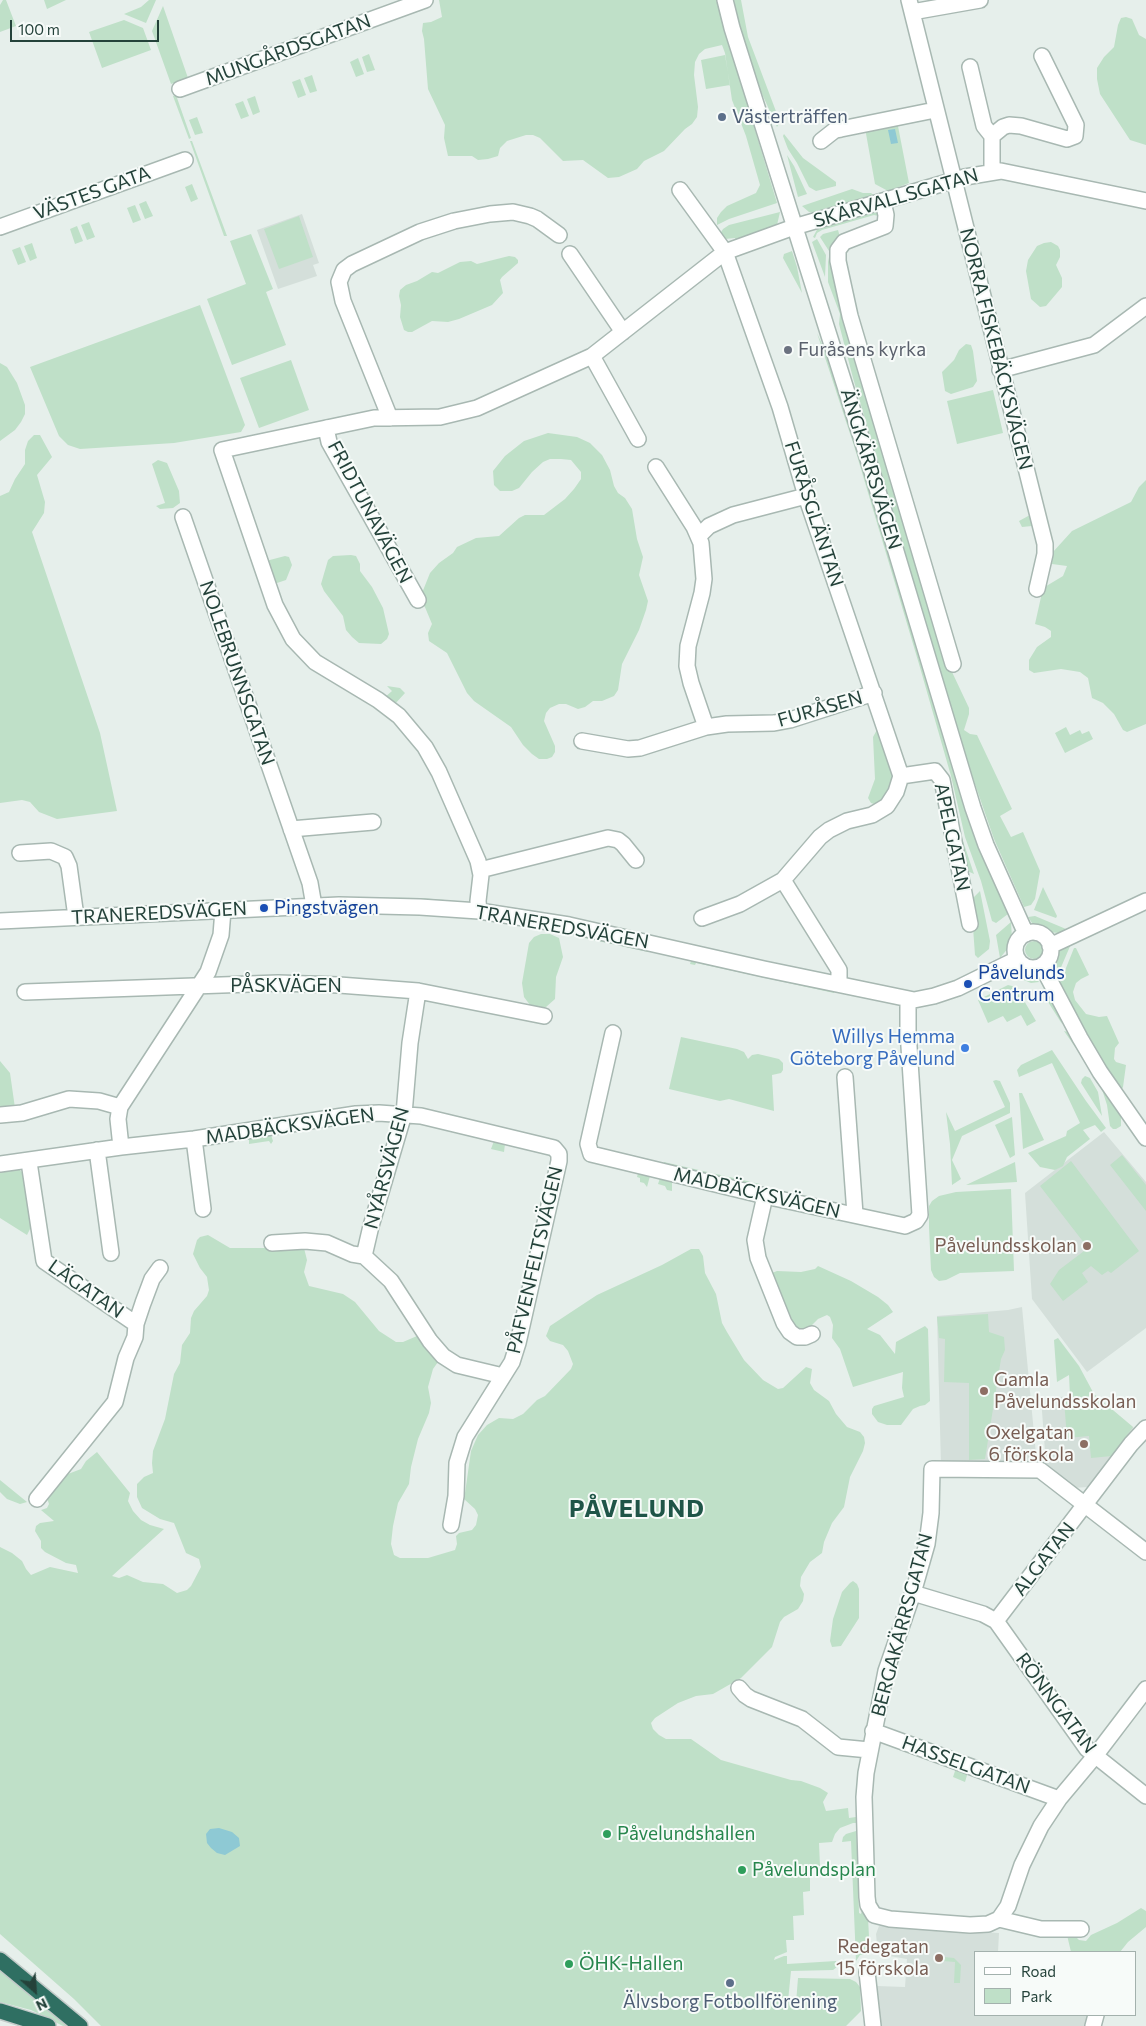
<!DOCTYPE html>
<html>
<head>
<meta charset="utf-8">
<style>
	body { margin:0 }
	#map { position:relative; width:1146px; height:2026px; overflow:hidden; background:#e6efeb; font-family:Commissioner,sans-serif }
	canvas { display:block }
	.legend { position:absolute; left:974px; top:1951px; width:162px; height:65px; box-sizing:border-box; background:#f7fbf9; border:1px solid #a3b1ad; margin:0; padding:6px 9px; list-style:none; font-size:15px; color:#24423a }
	.legend li { display:flex; align-items:center; gap:10px; height:25px }
	.legend b { width:25px; border:1px solid #a3b1ad }
	.north { position:absolute; left:10px; top:1966px; width:50px; height:50px; -webkit-text-stroke:4px #f7fbf9; paint-order:stroke; rotate:154deg; font-size:14px; font-weight:700; line-height:20px; text-align:center; color:#24423a }
	.north::after { content:''; display:block; margin:auto; width:18px; height:22px; background:#24423a; clip-path:polygon(50% 0,100% 100%,50% 72%,0 100%) }
	.scale { position:absolute; left:10px; top:20px; width:149px; height:22px; box-sizing:border-box; border:2px solid #24423a; border-top:0; padding-left:6px; font-size:15px; line-height:18px; white-space:nowrap; color:#24423a; -webkit-text-stroke:4px #f7fbf9; paint-order:stroke }
</style>
</head>
<body>
<div id="map">
<canvas width="1146" height="2026"></canvas>
<ul class="legend">
<li><b style="height:6px;background:#fff"></b>Road</li>
<li><b style="height:14px;background:#bfe0c8"></b>Park</li>
</ul>
<div class="north">N</div>
<div class="scale">100 m</div>
</div>
<script>
const c = document.querySelector('canvas').getContext('2d');
c.lineJoin = 'round';
function fill(path, color) {
  c.fillStyle = color;
  c.fill(path, 'evenodd');
}
function poly(rows) {
  const path = new Path2D();
  for (const r of rows) {
    if (r.length === 3) {
      path.moveTo(r[0] + r[2], r[1]);
      path.arc(r[0], r[1], r[2], 0, 2 * Math.PI);
      continue;
    }
    path.moveTo(r[0], r[1]);
    for (let i = 2; i < r.length; i += 2) path.lineTo(r[i], r[i + 1]);
  }
  return path;
}
function strokePath(path, color, width, dash) {
  c.strokeStyle = color;
  c.lineWidth = width;
  c.lineCap = dash ? 'butt' : 'round';
  c.setLineDash(dash || []);
  c.stroke(path);
}
function write(font, color, halo, rows, align = 'center') {
  c.font = font + ' Commissioner,sans-serif';
  c.lineWidth = 4;
  c.setLineDash([]);
  c.textBaseline = 'middle';
  c.strokeStyle = halo;
  c.fillStyle = color;
  for (const [text, x, y, turn = 0] of rows) {
    c.save();
    c.translate(x, y);
    c.rotate((+turn || 0) * Math.PI / 180);
    c.textAlign = isNaN(turn) ? turn : align;
    if (halo) c.strokeText(text, 0, 0);
    c.fillText(text, 0, 0);
    c.restore();
  }
}
const built = poly([
	[302,214,319,263,313,265,317,276,278,289,257,230],
	[1104,1132,1146,1182,1146,1328,1087,1372,1032,1299,1025,1193],
	[1022,1307,1037,1465,941,1465,937,1316,1008,1310],
	[1094,1395,1134,1428,1088,1487,1072,1488,1046,1464,1041,1398],
	[879,1926,999,1933,998,1952,975,1952,975,2015,1099,2015,1099,2026,881,2026,877,1986,905,1987,907,1959,878,1954,876,1934]
]);
const green = poly([
	[3,0,6,0,16,26,0,32,0,5],
	[44,0,66,0,47,9],
	[149,0,156,0,146,23,124,14,141,7],
	[439,0,716,0,777,203,729,219,717,225,717,218,721,212,727,206,756,193,760,185,746,136,732,100,725,53,722,45,705,49,699,54,695,62,694,75,698,107,697,117,692,124,685,129,664,151,644,161,637,169,619,177,608,178,583,160,563,161,540,138,533,135,526,135,507,141,500,148,498,156,488,159,478,160,472,156,448,156,444,138,445,125,428,89,424,39,422,31,423,23,431,22,442,17],
	[734,0,741,0,748,37,780,122,777,127,753,74,738,24],
	[163,6,188,78,171,84,152,31],
	[1126,17,1132,19,1139,35,1146,39,1146,145,1130,140,1100,94,1097,79,1097,68,1104,57,1114,47,1118,25,1121,18],
	[124,20,143,28,151,50,102,68,89,32],
	[369,54,375,70,367,72,362,57],
	[725,55,730,85,706,89,701,60],
	[358,58,364,74,356,77,350,62],
	[312,75,317,91,310,93,304,78],
	[300,79,306,95,298,98,292,82],
	[176,95,191,138,189,139,173,96],
	[255,96,260,112,253,115,247,99],
	[243,101,249,116,241,119,235,104],
	[197,117,203,133,195,135,189,120],
	[897,121,909,183,888,191,875,184,865,128],
	[784,134,803,158,836,182,836,186,816,191,809,187,797,163,788,149,783,136],
	[190,141,192,141,227,236,224,236],
	[787,155,794,166,807,194,798,197],
	[192,184,198,199,191,202,185,187],
	[852,189,863,193,871,193,876,197,815,213,809,212,802,206],
	[146,201,153,216,145,219,139,204],
	[135,205,141,220,133,223,127,208],
	[874,210,883,214,878,216,874,215,822,230,817,233,815,238,813,237,819,226],
	[780,212,777,225,766,231,736,240,735,238,725,239,720,234,723,229,729,225],
	[299,216,313,257,279,269,264,229],
	[89,222,95,237,87,240,81,225],
	[77,226,83,241,75,244,70,229],
	[838,230,840,237,831,251,829,251,820,237,823,234],
	[251,234,273,289,266,292,286,345,232,365,207,299,246,284,230,241],
	[817,239,826,255,825,277,812,242],
	[1051,242,1058,246,1060,250,1060,257,1056,265,1062,278,1062,287,1046,306,1040,307,1031,299,1026,271,1028,260,1037,246,1044,243],
	[32,243,37,258,30,261,24,246],
	[20,247,26,262,18,265,12,250],
	[792,251,797,267,802,293,783,258,784,254],
	[509,256,515,257,518,260,518,263,502,277,500,280,503,293,492,305,459,319,448,322,432,321,412,332,408,332,404,330,400,317,401,305,399,296,400,290,406,285,417,281,432,272,438,273,460,262,471,261,477,264],
	[830,256,944,655,969,708,969,714,964,730,970,734,977,735,1012,809,1000,816,1011,837,1023,832,1040,871,1035,899,1031,905,1024,907,994,839,959,738,853,378,839,324,840,314,828,282,828,262,829,257],
	[200,305,245,425,241,432,174,443,80,449,68,445,59,436,30,367],
	[817,333,833,368,987,865,1008,914,996,923,992,921,981,881,965,837,951,776,919,664,855,449],
	[966,344,971,345,973,351,977,381,973,387,951,394,945,391,942,372,954,360,959,350],
	[291,360,309,410,259,428,240,378],
	[0,363,7,367,17,383,25,405,25,414,21,422,15,430,0,441],
	[993,390,1003,433,957,444,947,401],
	[548,433,577,437,590,443,602,455,610,470,614,486,618,493,625,498,632,509,637,539,643,557,639,575,648,601,646,610,639,630,622,664,618,690,614,696,602,701,593,701,585,707,578,709,566,704,559,704,550,708,546,713,544,721,555,746,555,752,552,757,547,759,539,759,532,754,523,745,511,727,474,701,467,693,447,653,429,641,428,633,432,624,422,600,422,593,430,573,439,563,453,553,457,547,476,538,499,536,519,518,525,515,544,515,565,499,574,489,581,479,581,472,571,460,561,459,550,459,543,462,532,472,519,488,512,491,500,491,494,485,493,471,505,456,524,441],
	[34,435,40,435,52,457,37,475,45,502,44,513,32,532,100,733,117,811,57,819,39,812,30,802,22,800,0,803,0,496,9,492,15,479,25,464,25,450,28,441],
	[158,460,167,463,179,491,180,503,173,508,160,509,156,506,165,503,152,464],
	[1146,480,1146,724,1127,732,1123,730,1114,714,1103,703,1092,698,1088,678,1080,672,1061,669,1034,673,1029,670,1029,660,1037,647,1051,637,1051,631,1045,627,1035,624,1043,588,1063,576,1067,566,1052,564,1053,552,1072,531,1131,502,1139,487],
	[1030,515,1032,526,1022,527,1019,521],
	[351,555,356,556,360,564,360,571,372,587,383,608,389,634,387,639,381,644,359,643,352,637,346,630,343,616,324,591,321,584,328,560,333,556],
	[285,556,289,557,292,565,286,580,274,584,266,561],
	[387,686,400,688,405,693,394,705,384,698,392,691],
	[879,726,894,775,887,796,877,805,871,803,868,798,875,779,873,737],
	[1066,727,1070,735,1080,730,1082,734,1089,731,1093,739,1065,753,1055,733],
	[960,833,961,835,974,874,963,869],
	[1043,887,1057,916,1056,918,1034,910],
	[980,891,990,941,989,949,978,958,975,955,971,900],
	[323,897,421,898,469,902,469,904,330,900],
	[1035,916,1066,929,1066,930,1059,933,1046,932,1032,923,1028,917],
	[1011,922,1012,939,1009,947,1000,958,996,935],
	[575,933,648,949,648,952,575,936],
	[541,934,550,934,559,938,563,957,556,977,555,999,546,1007,535,1007,530,1005,524,997,522,983,529,943,534,937],
	[1034,950,9],
	[1071,944,1059,972,1055,974,1053,961,1055,953,1059,947],
	[1074,948,1076,948,1089,975,1081,979,1076,983,1073,992,1075,1000,1086,1014,1099,1017,1107,1016,1119,1043,1115,1048,1114,1059,1116,1062,1126,1065,1123,1087,1120,1092,1080,1025,1060,987,1060,983],
	[692,958,835,988,834,993,696,963,695,965,690,964],
	[1015,971,1027,972,1035,977,1039,982,1031,983,1007,973],
	[1008,985,1016,987,1036,1021,1027,1026,1021,1015,1007,1022,1003,1016,988,1023,978,1000],
	[1045,991,1059,1012,1062,1024,1043,994],
	[1064,1031,1068,1032,1121,1115,1121,1126,1116,1129,1113,1129,1110,1126,1107,1105,1100,1083],
	[681,1037,737,1049,744,1052,748,1059,752,1055,758,1054,779,1059,783,1063,783,1070,781,1073,772,1075,774,1111,729,1099,720,1101,669,1089],
	[1052,1050,1086,1101,1106,1128,1101,1132,1095,1125,1083,1130,1090,1139,1067,1157,1063,1166,1055,1170,1040,1167,1028,1153,1066,1136,1067,1131,1080,1123,1052,1063,1019,1077,1017,1070,1021,1065],
	[0,1061,10,1073,15,1108,0,1111],
	[1085,1076,1090,1078,1098,1092,1102,1116,1081,1083,1082,1079],
	[996,1080,1000,1081,1010,1103,1010,1113,962,1136,952,1160,961,1179,952,1185,950,1144,946,1112,955,1131,1005,1107,993,1081],
	[1019,1093,1022,1093,1044,1140,1023,1149],
	[1012,1117,1015,1155,1010,1158,995,1125],
	[271,1135,273,1141,271,1144,269,1141,249,1144,249,1138],
	[494,1141,505,1144,504,1152,491,1149],
	[1122,1155,1146,1185,1146,1211,1110,1165],
	[1071,1161,1139,1251,1111,1273,1108,1271,1102,1275,1091,1266,1082,1273,1088,1282,1063,1301,1050,1284,1059,1270,1088,1248,1040,1186],
	[664,1162,760,1184,761,1186,760,1188,663,1166],
	[1015,1162,1017,1182,966,1185],
	[15,1169,20,1170,24,1175,31,1227,27,1235,0,1218,0,1170],
	[638,1173,650,1176,647,1187,644,1183,640,1182,640,1178,637,1177],
	[660,1178,672,1181,672,1191,667,1190,665,1186,658,1184],
	[1011,1189,1014,1271,960,1273,946,1280,939,1281,934,1277,931,1270,929,1227,929,1206,932,1201,939,1196,956,1192],
	[208,1235,230,1248,304,1248,307,1260,304,1272,309,1286,343,1294,355,1302,379,1331,396,1342,403,1342,417,1336,422,1337,438,1357,438,1362,433,1369,428,1387,431,1403,429,1413,418,1439,411,1467,409,1484,398,1503,393,1526,391,1544,394,1555,400,1558,428,1558,455,1550,457,1544,456,1536,459,1533,472,1530,476,1525,478,1515,475,1509,464,1499,465,1493,471,1451,478,1435,487,1425,499,1418,513,1419,523,1414,537,1400,545,1396,571,1369,573,1364,568,1351,563,1345,550,1341,546,1336,550,1326,597,1295,662,1265,691,1249,699,1249,703,1256,705,1273,716,1294,722,1323,727,1332,744,1360,763,1380,778,1389,783,1388,806,1367,812,1369,810,1383,814,1390,829,1401,836,1414,847,1427,860,1432,864,1437,865,1443,863,1451,850,1477,844,1507,832,1523,824,1542,822,1553,810,1562,801,1577,800,1586,804,1594,803,1601,798,1609,784,1617,780,1622,772,1647,741,1678,713,1694,696,1696,678,1703,655,1718,651,1723,653,1729,659,1735,666,1739,691,1739,721,1760,791,1780,801,1781,820,1788,828,1793,823,1802,826,1811,848,1808,849,1818,856,1817,859,1913,861,1914,862,1910,868,1918,870,1955,860,1955,856,1961,851,1841,842,1842,843,1837,846,1834,856,1831,856,1823,853,1823,840,1828,835,1834,832,1842,819,1843,820,1866,810,1867,810,1891,803,1892,804,1915,793,1916,794,1940,786,1940,787,1952,775,1957,774,1960,784,1956,787,1956,787,1964,836,1961,837,1967,833,1970,791,1971,788,2001,796,2003,798,1978,850,1979,856,1982,860,1987,861,2011,846,2026,101,2026,74,1999,0,1934,0,1547,12,1553,22,1561,26,1569,31,1575,50,1567,78,1573,76,1565,66,1563,45,1552,41,1548,41,1541,35,1531,36,1526,40,1523,54,1521,41,1510,47,1508,49,1504,46,1495,55,1479,81,1469,86,1461,97,1452,130,1493,128,1501,133,1511,141,1520,150,1525,164,1529,112,1576,119,1578,127,1575,143,1582,163,1584,177,1593,187,1590,191,1586,201,1567,199,1559,186,1553,174,1523,160,1519,142,1508,137,1497,137,1484,144,1477,153,1473,152,1463,153,1451,165,1419,174,1374,180,1363,182,1345,190,1333,191,1318,194,1311,207,1296,209,1290,207,1277,200,1268,193,1254,197,1240,200,1237],
	[818,1266,851,1281,878,1297,888,1305,893,1312,867,1329,880,1335,895,1354,896,1342,925,1326,928,1329,930,1401,925,1405,920,1406,913,1409,901,1425,887,1425,878,1422,872,1414,872,1409,874,1406,904,1397,902,1388,903,1372,853,1387,840,1349,832,1338,833,1325,830,1317,827,1315,818,1319,811,1326,800,1329,795,1325,781,1307,772,1273,777,1271,801,1272,815,1269],
	[988,1314,989,1332,1004,1337,1005,1350,1001,1359,985,1459,969,1460,969,1383,944,1382,945,1339,939,1338,937,1317],
	[1058,1338,1079,1366,1094,1394,1133,1427,1112,1456,1091,1458,1089,1436,1067,1438,1064,1400,1070,1396,1069,1375,1057,1382,1054,1340],
	[0,1480,27,1502,20,1504,7,1499,0,1492],
	[853,1581,857,1584,859,1589,859,1618,841,1646,832,1647,830,1641,833,1619,842,1592,850,1583],
	[956,1768,968,1772,965,1782,953,1777],
	[1141,1908,1146,1911,1146,1927,1128,1942,1120,1952,1071,1952,1067,1935,1074,1935,1079,1940,1086,1941,1091,1935,1117,1923],
	[944,1957,954,1958,961,1965,960,1983,954,1983,955,1962,943,1961],
	[0,1967,72,2026,63,2026,31,2010,0,2002]
]);
const water = poly([
	[895,129,898,143,891,144,888,130],
	[219,1828,232,1832,239,1838,240,1846,225,1855,217,1853,211,1848,207,1843,206,1834,210,1829]
]);
const minor = poly([
	[725,0,732,28,874,478,973,808,986,845,1026,934],
	[909,0,1045,544,1045,554,1037,589],
	[912,12,980,0],
	[970,67,984,126,992,136],
	[180,89,425,0],
	[821,141,835,130,841,129,935,110],
	[992,171,992,136,1003,127,1009,125,1021,126,1067,139,1075,136,1076,125,1042,56],
	[680,190,725,252,780,407,806,496,901,776],
	[883,202,886,215,885,226,844,242,838,250,838,261,850,316,953,664],
	[0,227,185,160],
	[570,254,623,332],
	[592,356,638,439],
	[1000,370,1094,345,1146,306],
	[390,418,343,301,339,282,344,270,352,264,420,232,454,221,490,214,513,212,530,216,537,219,559,235],
	[326,428,329,442,418,600],
	[656,467,694,527,701,543,704,579,702,593,688,646,687,666,691,683,706,727],
	[183,517,310,883,314,906],
	[699,536,709,526,733,515,806,496],
	[582,741,628,749,640,748,706,727,727,724,774,723,790,720,874,693],
	[291,829,373,822],
	[20,853,51,851,65,857,69,866,76,917],
	[480,870,608,838,618,840,623,844,636,860],
	[783,880,839,970,839,984],
	[479,911,478,901,481,875,478,861,439,772,425,747,399,716,378,700,315,662,293,639,275,605,222,450,374,418,440,417,477,408,592,356,725,252,794,227,965,177,1001,171,1146,201],
	[702,918,740,904,783,880,820,837,829,830,847,821,872,815,887,806,896,792,901,776,935,771,942,780,970,924],
	[0,921,339,905,420,907,479,911,569,925,764,969,914,1000,934,996,958,988,1017,959],
	[1033,950,18],
	[1050,946,1146,901],
	[1042,966,1080,1038,1100,1072,1146,1138],
	[25,992,278,983,339,985,418,991,544,1016],
	[613,1033,588,1144,591,1154,765,1196,905,1226,916,1221,920,1215,908,1031,908,999],
	[845,1077,855,1214],
	[0,1115,22,1113,69,1099,99,1101,120,1107],
	[194,1139,203,1209],
	[121,1147,118,1119,120,1107,208,972,221,935,223,910],
	[97,1150,111,1253],
	[29,1162,44,1261,136,1324],
	[0,1164,121,1147,194,1139,356,1114,379,1113,421,1116,554,1148,559,1154,559,1161,518,1343,512,1362,465,1437,457,1463,456,1496,451,1525],
	[765,1196,755,1240,758,1258,784,1323,790,1332,797,1337,805,1337,812,1334],
	[272,1243,305,1241,327,1243,352,1254,364,1256,391,1281,430,1341,443,1356,457,1365,503,1376],
	[364,1256,371,1226,404,1114,410,1043,418,991],
	[37,1499,115,1402,126,1358,135,1337,136,1324,143,1303,152,1279,160,1268],
	[1146,1552,1040,1470,932,1469,931,1513,927,1544,913,1593,886,1671,866,1773,864,1797,867,1897,868,1905,874,1915,890,1919,970,1925,988,1924,999,1919,1008,1906,1022,1865,1041,1826,1059,1799,1095,1756,1146,1689],
	[913,1593,983,1614,996,1621,1087,1749,1146,1796],
	[996,1621,1131,1444,1146,1428],
	[739,1688,745,1695,751,1699,802,1719,838,1747,869,1750],
	[873,1731,1059,1799],
	[999,1919,1041,1929,1081,1929],
	[867,1972,873,2026],
	[1093,2026,1096,2015]
]);
const highway = poly([
	[0,1960,80,2026],
	[0,2011,48,2026]
]);
const markers = [
	[722,117,5,"#5c6f8a"],
	[788,350,5,"#6b7280"],
	[264,908,5,"#1a4fb4"],
	[968,984,5,"#1a4fb4"],
	[965,1048,5,"#3f7fe0"],
	[1087,1246,5,"#8d6e63"],
	[984,1391,5,"#8d6e63"],
	[1084,1444,5,"#8d6e63"],
	[607,1834,5,"#2e9e5b"],
	[742,1870,5,"#2e9e5b"],
	[939,1958,5,"#8d6e63"],
	[569,1964,5,"#2e9e5b"],
	[730,1983,5,"#5c6f8a"]
];
const streetNames = [
	["MUNGÅRDSGATAN",288,50,-20],
	["VÄSTES GATA",92,193,-20],
	["SKÄRVALLSGATAN",896,198,-16],
	["NORRA FISKEBÄCKSVÄGEN",996,349,76],
	["ÄNGKÄRRSVÄGEN",871,469,73],
	["FRIDTUNAVÄGEN",370,512,62],
	["FURÅSGLÄNTAN",814,514,72],
	["NOLEBRUNNSGATAN",237,673,71],
	["FURÅSEN",820,709,-16],
	["APELGATAN",952,837,78],
	["TRANEREDSVÄGEN",159,913,-3],
	["TRANEREDSVÄGEN",562,927,10],
	["PÅSKVÄGEN",286,986],
	["MADBÄCKSVÄGEN",290,1126,-8],
	["NYÅRSVÄGEN",387,1168,-75],
	["MADBÄCKSVÄGEN",757,1193,13],
	["PÅFVENFELTSVÄGEN",535,1260,-77],
	["LÄGATAN",86,1289,35],
	["ALGATAN",1044,1559,-52],
	["BERGAKÄRRSGATAN",902,1625,-75],
	["RÖNNGATAN",1056,1703,53],
	["HASSELGATAN",966,1765,20]
];
const serviceNames = [
	["Västerträffen",732,117],
	["Älvsborg Fotbollförening",730,2002,"center"]
];
const worshipNames = [
	["Furåsens kyrka",798,350]
];
const transitNames = [
	["Pingstvägen",274,908],
	["Påvelunds",978,973],
	["Centrum",978,995]
];
const shopNames = [
	["Willys Hemma",955,1037],
	["Göteborg Påvelund",955,1059]
];
const educationNames = [
	["Påvelundsskolan",1077,1246],
	["Gamla",994,1380,"left"],
	["Påvelundsskolan",994,1402,"left"],
	["Oxelgatan",1074,1433],
	["6 förskola",1074,1455],
	["Redegatan",929,1947],
	["15 förskola",929,1969]
];
const leisureNames = [
	["Påvelundshallen",617,1834],
	["Påvelundsplan",752,1870],
	["ÖHK-Hallen",579,1964]
];
const districtNames = [
	["PÅVELUND",637,1509]
];
fill(built, '#d4dfda');
fill(green, '#bfe0c8');
fill(water, '#8ec9d4');
strokePath(minor, '#a8b8b2', 18);
strokePath(highway, '#c2cac8', 18);
strokePath(minor, '#fff', 15);
strokePath(highway, '#2f6f62', 15);
for (const [x, y, r, color] of markers) {
  const dot = new Path2D();
  dot.arc(x, y, r, 0, 2 * Math.PI);
  c.fillStyle = color;
  c.fill(dot);
  strokePath(dot, '#f7fbf9', 2);
}
write('19px', '#24423a', '#f7fbf9', streetNames);
write('19px', '#4e5e75', '#f7fbf9', serviceNames, 'left');
write('19px', '#5b616d', '#f7fbf9', worshipNames, 'left');
write('19px', '#164399', '#f7fbf9', transitNames, 'left');
write('19px', '#366cbe', '#f7fbf9', shopNames, 'right');
write('19px', '#785e54', '#f7fbf9', educationNames, 'right');
write('19px', '#27864d', '#f7fbf9', leisureNames, 'left');
c.letterSpacing = '1px';
write('bold 24px', '#1f5548', '#f7fbf9', districtNames);
c.letterSpacing = '0px';
</script>
</body>
</html>
